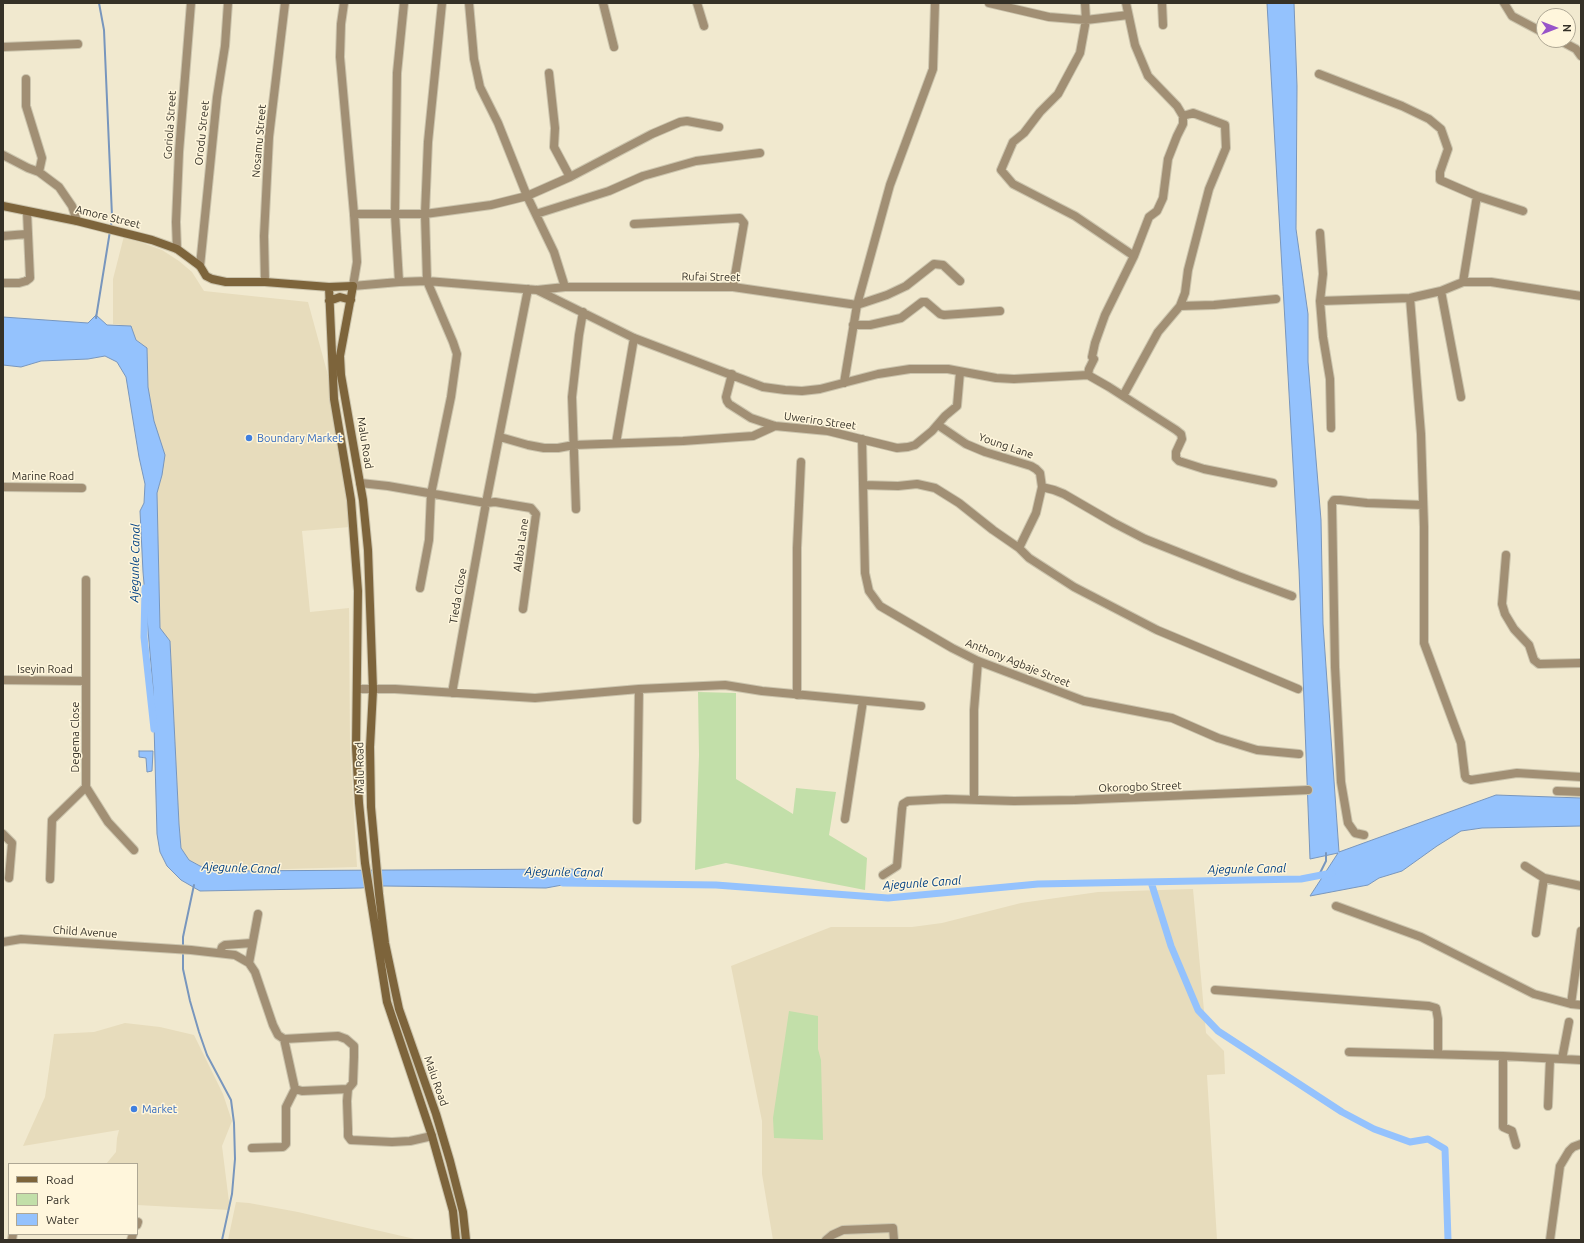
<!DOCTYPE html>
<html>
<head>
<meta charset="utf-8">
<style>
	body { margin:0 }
	#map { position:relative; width:1584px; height:1243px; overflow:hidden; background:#f1e9cf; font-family:Ubuntu,sans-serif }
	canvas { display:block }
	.frame { position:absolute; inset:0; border:4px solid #353127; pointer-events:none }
	.legend { position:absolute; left:8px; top:1163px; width:130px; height:72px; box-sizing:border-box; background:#fff6dc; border:1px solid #aea794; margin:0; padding:5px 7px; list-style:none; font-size:12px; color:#353127 }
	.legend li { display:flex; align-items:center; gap:8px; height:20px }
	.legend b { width:20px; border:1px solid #aea794 }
	.north { position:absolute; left:1536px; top:8px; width:40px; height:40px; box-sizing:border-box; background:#fff6dc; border:1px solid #aea794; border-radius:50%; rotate:90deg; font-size:11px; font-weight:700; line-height:16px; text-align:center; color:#353127 }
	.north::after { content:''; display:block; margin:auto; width:14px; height:18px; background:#9854c9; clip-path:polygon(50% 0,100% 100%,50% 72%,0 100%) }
</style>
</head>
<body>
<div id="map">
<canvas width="1584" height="1243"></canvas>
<div class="frame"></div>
<ul class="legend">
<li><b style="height:5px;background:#7d643b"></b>Road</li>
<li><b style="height:11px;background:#c2dfa9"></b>Park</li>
<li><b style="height:11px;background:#94c2fd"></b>Water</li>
</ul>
<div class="north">N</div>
</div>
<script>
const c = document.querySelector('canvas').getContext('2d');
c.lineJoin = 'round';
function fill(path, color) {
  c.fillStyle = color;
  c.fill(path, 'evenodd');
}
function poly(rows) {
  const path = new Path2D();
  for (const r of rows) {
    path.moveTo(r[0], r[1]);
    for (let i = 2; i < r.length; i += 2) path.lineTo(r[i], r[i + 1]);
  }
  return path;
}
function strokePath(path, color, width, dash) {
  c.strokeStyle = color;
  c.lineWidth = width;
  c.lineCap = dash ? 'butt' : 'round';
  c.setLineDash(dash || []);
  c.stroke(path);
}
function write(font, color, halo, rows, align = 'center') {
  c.font = font + ' Ubuntu,sans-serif';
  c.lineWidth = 3;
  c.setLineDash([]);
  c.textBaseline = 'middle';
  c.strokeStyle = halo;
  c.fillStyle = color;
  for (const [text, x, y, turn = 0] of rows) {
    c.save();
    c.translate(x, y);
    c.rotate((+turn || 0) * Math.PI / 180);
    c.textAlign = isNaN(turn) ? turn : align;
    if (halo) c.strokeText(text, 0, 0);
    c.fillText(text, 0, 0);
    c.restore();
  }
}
const built = poly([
	[124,236,162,250,179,261,192,272,204,291,308,302,332,390,348,483,350,527,302,531,310,612,349,608,350,748,357,867,218,871,200,866,189,860,181,848,179,824,170,641,160,628,157,493,162,475,148,387,147,349,136,340,131,326,113,324,113,279],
	[1193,889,1206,1033,1224,1051,1225,1074,1207,1075,1217,1240,773,1240,762,1174,762,1121,731,966,831,927,912,927,942,923,1021,903,1098,892],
	[125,1023,160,1027,194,1035,223,1094,232,1121,222,1146,230,1210,137,1205,137,1164,106,1164,116,1152,117,1138,119,1130,23,1146,45,1097,54,1034,94,1032],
	[236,1202,249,1203,298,1212,419,1240,228,1240]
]);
const green = poly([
	[698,692,736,693,736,779,793,814,796,788,836,792,829,835,867,858,865,890,726,863,695,870,699,755],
	[789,1011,818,1016,818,1049,821,1060,823,1140,774,1138,773,1118]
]);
const water = poly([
	[1267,3,1294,3,1297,86,1296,229,1308,314,1308,362,1321,520,1323,624,1339,852,1496,795,1581,798,1581,826,1482,828,1461,831,1437,846,1402,871,1379,878,1368,885,1310,896,1338,853,1310,859,1299,570,1267,3],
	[96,315,107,325,131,326,136,340,147,348,148,387,154,421,165,455,162,475,157,493,160,628,170,641,179,824,181,848,189,860,200,866,218,871,572,869,590,875,584,881,546,888,384,886,361,888,200,891,181,880,167,866,160,852,157,834,153,688,143,572,140,511,144,503,145,484,139,457,126,377,117,362,105,356,88,359,41,361,21,367,3,365,3,317,88,323,96,315],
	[139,751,153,751,152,771,147,772,146,758,139,757,139,751]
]);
const stream = poly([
	[99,3,104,30,112,216,111,227],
	[96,318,110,231],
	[1319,875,1326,861,1326,853],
	[183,948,183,937,194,885],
	[183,952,183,969,190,1001,199,1032,207,1055,231,1100,234,1123,235,1159,232,1194,222,1240]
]);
const canal = poly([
	[145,588,144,637,154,729],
	[1151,882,1171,946,1198,1010,1218,1031,1342,1112,1374,1129,1410,1142,1428,1139,1445,1149,1448,1240],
	[563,883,716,885,888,898,1038,884,1301,879,1332,873]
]);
const minor = poly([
	[469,3,474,59,480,87,498,123,527,196,554,252,565,287],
	[603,3,614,47],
	[697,3,704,26],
	[989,3,1049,17,1086,20,1128,15],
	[1085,3,1086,20,1080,53,1058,94,1040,112,1024,133,1013,142,1001,170,1013,184,1075,216,1134,256],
	[1126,3,1135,45,1148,76,1177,106,1183,116,1193,113,1225,125,1226,148,1209,189,1188,270,1185,293,1180,306],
	[1162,3,1163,25],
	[1504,3,1512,16,1544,33],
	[1559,40,1576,49,1581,56],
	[3,47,78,44],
	[549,73,555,128,554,147,570,177],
	[1319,74,1402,106,1429,119,1441,129,1448,149,1440,172,1440,180,1477,196,1523,211],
	[26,79,26,106,42,158,39,172],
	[3,155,28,168,39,172,59,187,72,206,77,221],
	[354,214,425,214,491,205,527,196,570,177,652,134,680,122,687,121,719,127],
	[536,214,609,191,643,176,696,161,760,153],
	[634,224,740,218,744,223,733,287],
	[1320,233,1323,274,1320,301,1323,337,1330,379,1331,428],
	[3,236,27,234],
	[177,249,176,222,179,152,191,3],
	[200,266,217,97,225,46,228,3],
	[265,282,264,236,269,137,285,3],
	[399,282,395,214,397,73,404,3],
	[1463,282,1477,196],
	[3,283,19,283,26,281,30,278,27,212],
	[353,286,399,282,427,281,537,290,565,287,733,287,857,305,887,295,906,286,934,264,943,265,960,281],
	[537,290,634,338,763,387,785,390,802,391,820,389,878,374,910,369,948,369,996,378,1014,379,1088,375,1109,387,1176,430,1181,434,1182,439,1176,452,1176,458,1179,461,1204,469,1273,483],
	[1441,291,1461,397],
	[1410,298,1421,434,1424,527,1424,643,1461,743,1465,776,1466,778,1471,780,1517,773,1581,777],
	[1320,301,1410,298,1441,291,1463,282,1491,282,1581,296],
	[853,325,870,325,901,318,922,302,926,302,940,314,944,315,1000,311],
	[732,374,726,397,727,401,729,404,751,418,775,426,828,431,897,448,908,447,915,445,932,431,945,416,957,406,960,372],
	[1088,375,1089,369,1094,359,1092,357,1095,343,1105,315,1134,256,1149,217,1157,211,1163,198,1168,159,1177,136,1183,124,1183,116],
	[844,383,857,305,890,185,933,69,935,3],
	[1123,396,1158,332,1180,306,1214,305,1276,299],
	[938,425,966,444,985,452,1031,466,1036,469,1040,473,1042,487,1036,513,1019,548],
	[500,437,528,445,544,448,558,448,574,445,683,441,753,436,775,426],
	[862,439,865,573,869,591,880,606,952,648,978,661,1084,701,1172,718,1218,738,1257,750,1299,754],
	[616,443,634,338],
	[360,483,388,486,486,503,495,502,531,508,536,514,523,609],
	[863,485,898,486,917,484,935,488,959,503,993,530,1019,548,1029,558,1074,587,1157,630,1298,689],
	[3,487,82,488],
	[1042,487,1054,490,1064,494,1114,523,1145,539,1238,576,1292,596],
	[576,509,572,397,579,335,583,312],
	[1506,555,1502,604,1505,614,1514,629,1529,645,1534,660,1539,664,1581,663],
	[420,588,429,540,431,494,451,397,457,354,453,342,427,281,425,214,428,142,442,3],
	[3,680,86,681],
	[357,689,395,689,535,698,639,689,725,685,762,691,921,706],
	[452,693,486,503,528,289],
	[797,695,797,548,801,462],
	[86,787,108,822,134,850],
	[1557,791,1581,792],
	[974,800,974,710,978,661],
	[845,819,863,701],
	[637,820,639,689],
	[3,834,12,843,9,878],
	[1364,835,1355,833,1348,823,1341,782,1335,667,1332,503,1334,500,1340,500,1367,503,1423,505],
	[1525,866,1544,878,1581,886],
	[883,875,897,866,902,809,903,804,908,801,946,799,1014,801,1075,800,1308,790],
	[50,879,52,820,86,787,86,580],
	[1336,906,1421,937,1534,994,1571,1004,1581,1005],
	[1536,933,1544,878],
	[3,942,21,939,191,950,235,955,249,963,255,972,273,1025,278,1035,284,1039,295,1089,302,1091,348,1089,347,1101,348,1129,348,1136,351,1140,392,1142,410,1141,432,1136],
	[220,953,222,947,225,945,252,943],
	[249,963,258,914],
	[1215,990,1429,1006,1436,1008,1438,1019,1438,1054],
	[1571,1004,1581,931],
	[284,1039,338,1036,346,1039,354,1046,354,1057,353,1083,348,1089],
	[1349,1052,1503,1056,1581,1060],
	[1503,1056,1503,1127,1512,1131,1516,1145],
	[1562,1059,1569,1022],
	[1548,1106,1550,1059],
	[252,1148,283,1147,286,1144,286,1107,295,1089],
	[137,1225,138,1222],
	[12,1240,13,1234],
	[131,1240,133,1234],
	[826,1240,832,1235,843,1230,893,1228,894,1240],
	[1550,1240,1560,1166,1569,1151,1573,1147,1581,1144]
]);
const tertiary = poly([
	[344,3,341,24,340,57,354,214,357,262,353,286]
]);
const secondary = poly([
	[3,206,77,221,152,240,177,249,200,266,206,276,212,279,226,282,265,282,329,287,353,286,340,356,341,375,363,500,368,550,373,690,370,747,371,807,379,894,385,943,399,1009,436,1114,450,1161,463,1212,466,1240],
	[329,287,334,399,351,500,358,591,356,747,359,803,365,863,387,1002,432,1136,453,1211,456,1240],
	[329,301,340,297,351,300]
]);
const markers = [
	[249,438,4,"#3f7fe0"],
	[134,1109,4,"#3f7fe0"]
];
const streetNames = [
	["Goriola Street",170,125,-86],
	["Orodu Street",202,133,-84],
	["Nosamu Street",259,141,-85],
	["Amore Street",108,217,14],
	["Rufai Street",711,277,1],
	["Uweriro Street",820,421,8],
	["Malu Road",365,443,81],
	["Young Lane",1006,446,19],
	["Marine Road",43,476],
	["Alaba Lane",521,545,-82],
	["Tieda Close",458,596,-80],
	["Anthony Agbaje Street",1018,663,22],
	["Iseyin Road",45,669],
	["Degema Close",75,737,-90],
	["Malu Road",360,768,-91],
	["Okorogbo Street",1140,787,-2],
	["Child Avenue",85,932,4],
	["Malu Road",436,1081,71]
];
const shopNames = [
	["Boundary Market",257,438],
	["Market",142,1109]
];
const waterNames = [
	["Ajegunle Canal",135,563,-89],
	["Ajegunle Canal",241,868,2],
	["Ajegunle Canal",1247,869,-1],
	["Ajegunle Canal",564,872,1],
	["Ajegunle Canal",922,883,-4]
];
fill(built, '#e7dcbc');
fill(green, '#c2dfa9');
fill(water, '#94c2fd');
strokePath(water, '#7896bd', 1);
strokePath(stream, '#7896bd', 2);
strokePath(canal, '#94c2fd', 7);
strokePath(minor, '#cbc4ad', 10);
strokePath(tertiary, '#cbc4ad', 10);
strokePath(secondary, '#cbc4ad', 10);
strokePath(minor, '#a18f74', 8);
strokePath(tertiary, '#a18f74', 8);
strokePath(secondary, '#7d643b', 8);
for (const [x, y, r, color] of markers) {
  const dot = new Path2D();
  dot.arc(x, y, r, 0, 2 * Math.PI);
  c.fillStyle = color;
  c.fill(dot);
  strokePath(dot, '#fff6dc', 1.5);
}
write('11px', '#353127', '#fff6dc', streetNames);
write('11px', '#366cbe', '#fff6dc', shopNames, 'left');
write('italic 12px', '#004084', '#fff6dc', waterNames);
</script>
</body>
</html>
